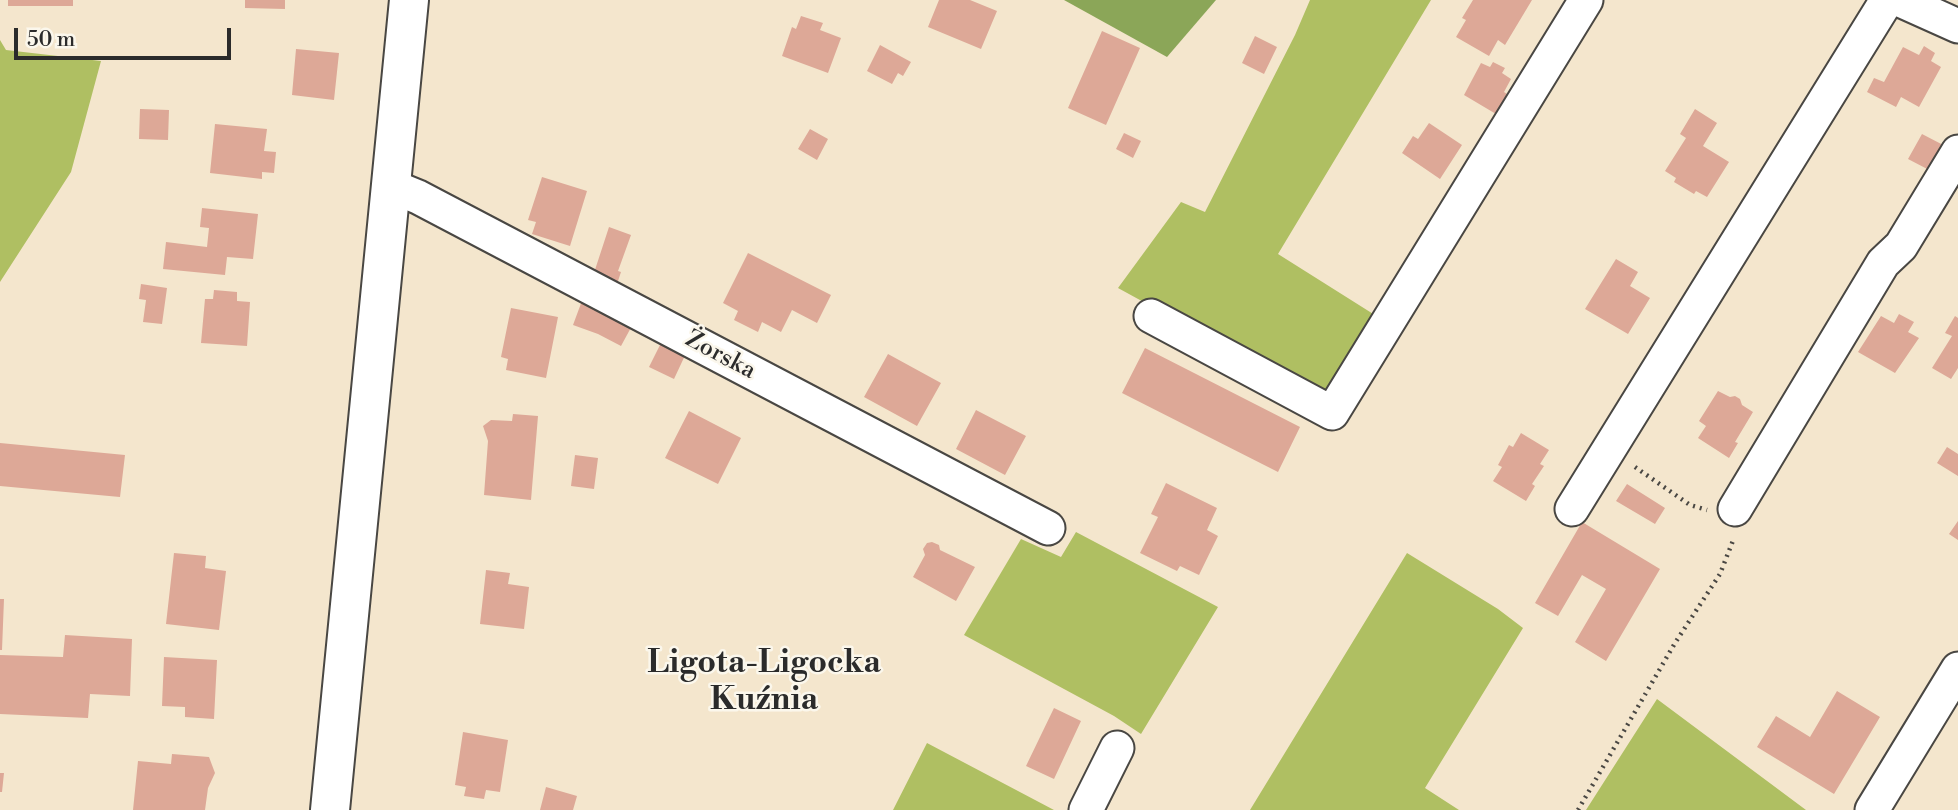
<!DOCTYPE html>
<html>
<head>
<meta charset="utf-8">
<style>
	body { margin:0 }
	#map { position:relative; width:1958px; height:810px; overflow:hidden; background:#f4e6cd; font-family:"Libre Bodoni",serif }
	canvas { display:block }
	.scale { position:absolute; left:14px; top:28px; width:217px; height:32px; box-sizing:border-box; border:4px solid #2b2b2b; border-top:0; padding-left:9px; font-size:21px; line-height:24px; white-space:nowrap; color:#2b2b2b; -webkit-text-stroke:5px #fbf7ec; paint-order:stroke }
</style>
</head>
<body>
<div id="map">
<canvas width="1958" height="810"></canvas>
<div class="scale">50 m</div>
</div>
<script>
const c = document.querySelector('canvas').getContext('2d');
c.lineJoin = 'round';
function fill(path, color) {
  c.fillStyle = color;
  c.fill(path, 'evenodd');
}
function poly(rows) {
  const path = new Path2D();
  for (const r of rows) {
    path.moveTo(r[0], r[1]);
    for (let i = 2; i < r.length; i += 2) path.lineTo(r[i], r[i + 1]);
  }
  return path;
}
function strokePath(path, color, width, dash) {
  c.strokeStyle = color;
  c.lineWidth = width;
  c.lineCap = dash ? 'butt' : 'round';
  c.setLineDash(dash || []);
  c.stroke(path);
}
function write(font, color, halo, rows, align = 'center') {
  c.font = font + ' "Libre Bodoni",serif';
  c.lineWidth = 5;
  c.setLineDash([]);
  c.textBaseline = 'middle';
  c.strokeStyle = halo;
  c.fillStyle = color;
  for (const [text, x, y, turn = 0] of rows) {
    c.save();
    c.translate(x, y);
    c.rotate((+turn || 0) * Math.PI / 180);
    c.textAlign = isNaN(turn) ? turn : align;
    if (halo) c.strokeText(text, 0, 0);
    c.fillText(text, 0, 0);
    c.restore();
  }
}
const green = poly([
	[1310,0,1431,0,1278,254,1378,317,1328,403,1118,288,1181,202,1205,212,1295,35],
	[0,40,6,50,101,61,71,172,0,282],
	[1076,532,1218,607,1141,734,1114,716,964,635,1021,539,1061,557],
	[1407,553,1498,609,1523,628,1425,788,1459,810,1250,810],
	[1657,699,1806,810,1586,810],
	[927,743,1054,810,893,810]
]);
const forest = poly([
	[1064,0,1216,0,1167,57]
]);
const building = poly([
	[8,0,73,0,73,6,8,6],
	[245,0,285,0,285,9,245,8],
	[939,0,970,0,997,11,981,49,928,27],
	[1473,0,1532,0,1505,45,1498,40,1489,56,1456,37,1466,20,1462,18],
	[801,16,823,23,820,30,841,38,828,73,782,56,792,27,796,29],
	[1102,31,1140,48,1106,125,1068,108],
	[1255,36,1277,47,1264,74,1242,63],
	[880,45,911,62,903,76,898,73,892,84,867,71],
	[1924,46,1935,53,1931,61,1941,67,1919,107,1901,97,1896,107,1867,92,1874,78,1884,82,1903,47,1919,55],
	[296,49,339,53,334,100,292,95],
	[1493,62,1505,68,1502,73,1511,79,1504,92,1507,94,1496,114,1464,95,1481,63,1490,67],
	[140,109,169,110,168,140,139,139],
	[1695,109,1717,123,1703,146,1729,162,1707,197,1696,191,1694,194,1674,182,1676,178,1665,171,1686,138,1680,134],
	[1429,123,1462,145,1440,179,1402,153,1413,136,1418,139],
	[215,124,267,129,264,151,276,152,274,173,262,172,262,179,210,173],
	[810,129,828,139,817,160,798,149],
	[1124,133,1141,141,1133,158,1116,149],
	[1922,134,1947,147,1933,172,1908,159],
	[542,177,587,191,570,246,532,234,536,222,528,220],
	[202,208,258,214,253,259,227,257,225,275,163,269,166,242,207,247,209,228,200,227],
	[609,227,631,235,618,271,621,272,616,287,592,279],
	[748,253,831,295,817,323,792,310,781,332,762,322,758,332,734,320,738,311,723,303],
	[1616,259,1638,272,1630,286,1650,298,1628,334,1585,309],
	[141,284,167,288,162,324,143,322,146,300,139,299],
	[214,290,237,292,237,301,250,302,247,346,201,343,205,299,213,299],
	[583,298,634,322,621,346,598,334,573,325],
	[511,308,558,317,546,378,506,370,508,359,501,357],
	[1899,314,1914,322,1908,332,1919,338,1895,373,1858,352,1881,316,1894,323],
	[1955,316,1958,318,1958,368,1951,379,1932,368,1952,336,1945,333],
	[664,337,688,349,674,379,649,367],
	[1145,348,1300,427,1278,472,1122,393],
	[888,354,941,383,917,426,864,397],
	[1718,391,1730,397,1735,396,1740,399,1742,405,1753,412,1735,442,1738,443,1729,458,1698,438,1706,426,1699,421],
	[976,410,1026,436,1005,475,956,449],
	[689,411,741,438,718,484,665,458],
	[513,414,538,416,531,500,484,495,488,441,483,426,491,420,512,421],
	[1521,433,1549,450,1540,464,1544,466,1532,484,1535,486,1526,501,1493,481,1502,467,1498,465,1509,445,1513,447],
	[0,443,125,455,120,497,0,486],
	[1947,447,1958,454,1958,476,1937,463],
	[575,455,598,458,594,489,571,486],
	[1166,483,1217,508,1207,530,1218,536,1199,575,1180,566,1177,571,1140,553,1158,517,1151,514],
	[1627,484,1665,508,1655,524,1616,501],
	[1958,521,1958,540,1949,534],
	[1582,522,1660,569,1606,661,1575,642,1606,589,1582,575,1558,616,1535,603],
	[932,542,939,545,940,550,975,567,956,601,913,577,925,555,923,549,927,543],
	[174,553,206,556,205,568,226,571,219,630,166,624],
	[486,570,510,573,508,584,529,587,524,629,480,624],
	[0,599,4,599,2,650,0,650],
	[65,635,132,639,130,696,90,694,88,718,0,714,0,655,63,657],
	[164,657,217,660,214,719,185,717,185,707,162,706],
	[1837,691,1880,717,1834,794,1757,747,1776,716,1810,737],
	[1054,708,1081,721,1054,779,1026,766],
	[463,732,508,740,500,792,486,790,484,799,464,796,466,787,455,785],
	[172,754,209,757,215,773,208,788,205,810,133,810,138,761,171,764],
	[0,773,4,773,2,792,0,792],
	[546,787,577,796,573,810,540,810]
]);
const path = poly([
	[1635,467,1690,505,1707,510],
	[1578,810,1675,643,1720,574,1734,538]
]);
const street = poly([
	[1900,0,1958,26],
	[391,186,418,197,1048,528],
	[1151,316,1332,413,1586,0],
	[1572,509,1887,0],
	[1735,509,1883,263,1901,246,1958,152],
	[1086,810,1117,748],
	[1872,810,1958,669]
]);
const secondary = poly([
	[330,810,409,0]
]);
const streetNames = [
	["Żorska",720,356,28]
];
const districtNames = [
	["Ligota-Ligocka",764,664],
	["Kuźnia",764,701]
];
fill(green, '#afbf62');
fill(forest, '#8ba658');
fill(building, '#dda897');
strokePath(street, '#494743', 37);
strokePath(secondary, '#494743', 42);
strokePath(path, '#494743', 4.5, [2, 5]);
strokePath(street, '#fff', 33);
strokePath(secondary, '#fff', 38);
write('24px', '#2b2b2b', '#fbf7ec', streetNames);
write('bold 32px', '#2b2b2b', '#fbf7ec', districtNames);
</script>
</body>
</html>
